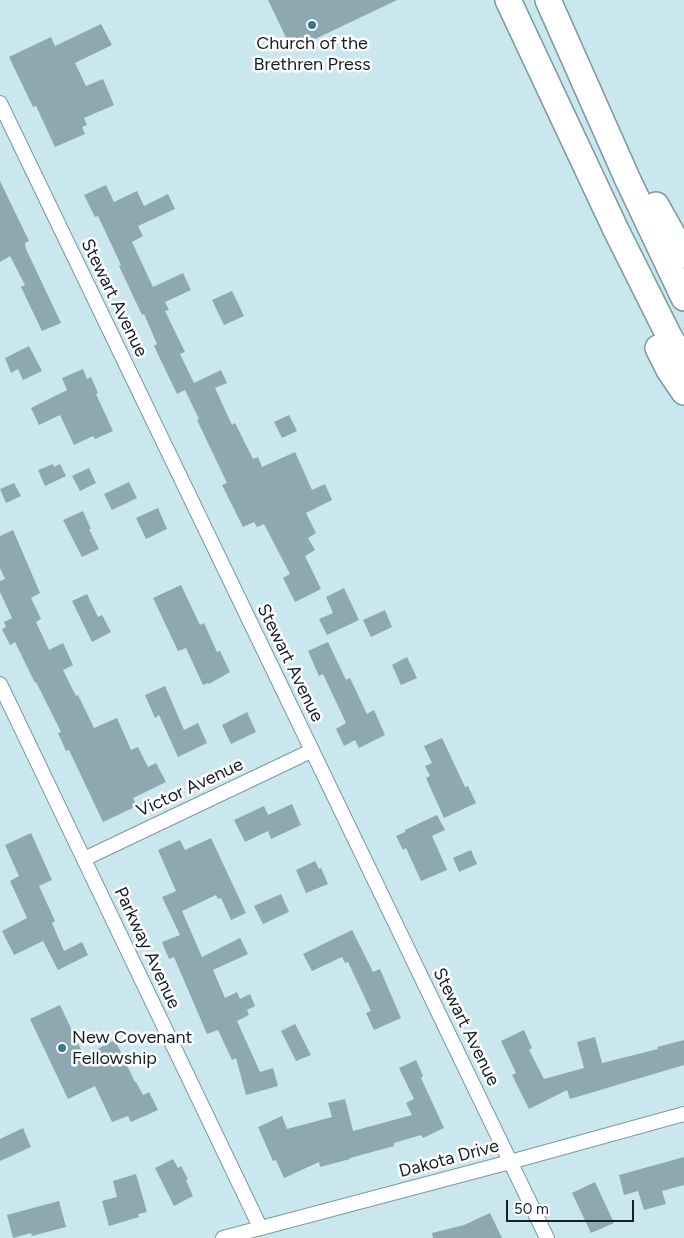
<!DOCTYPE html>
<html>
<head>
<meta charset="utf-8">
<style>
	body { margin:0 }
	#map { position:relative; width:684px; height:1238px; overflow:hidden; background:#cae6ef; font-family:Figtree,sans-serif }
	canvas { display:block }
	.scale { position:absolute; left:506px; top:1200px; width:128px; height:22px; box-sizing:border-box; border:2px solid #152023; border-top:0; padding-left:6px; font-size:15px; line-height:18px; white-space:nowrap; color:#152023; -webkit-text-stroke:4px #fff; paint-order:stroke }
</style>
</head>
<body>
<div id="map">
<canvas width="684" height="1238"></canvas>
<div class="scale">50 m</div>
</div>
<script>
const c = document.querySelector('canvas').getContext('2d');
c.lineJoin = 'round';
function fill(path, color) {
  c.fillStyle = color;
  c.fill(path, 'evenodd');
}
function poly(rows) {
  const path = new Path2D();
  for (const r of rows) {
    path.moveTo(r[0], r[1]);
    for (let i = 2; i < r.length; i += 2) path.lineTo(r[i], r[i + 1]);
  }
  return path;
}
function strokePath(path, color, width, dash) {
  c.strokeStyle = color;
  c.lineWidth = width;
  c.lineCap = dash ? 'butt' : 'round';
  c.setLineDash(dash || []);
  c.stroke(path);
}
function write(font, color, halo, rows, align = 'center') {
  c.font = font + ' Figtree,sans-serif';
  c.lineWidth = 5;
  c.setLineDash([]);
  c.textBaseline = 'middle';
  c.strokeStyle = halo;
  c.fillStyle = color;
  for (const [text, x, y, turn = 0] of rows) {
    c.save();
    c.translate(x, y);
    c.rotate((+turn || 0) * Math.PI / 180);
    c.textAlign = isNaN(turn) ? turn : align;
    if (halo) c.strokeText(text, 0, 0);
    c.fillText(text, 0, 0);
    c.restore();
  }
}
const building = poly([
	[268,0,397,0,292,50],
	[101,24,112,45,75,63,86,86,103,79,114,105,84,118,87,125,82,127,85,134,55,147,36,106,33,107,9,57,51,37,55,46],
	[0,181,29,241,25,243,26,249,61,323,42,331,21,287,25,285,10,256,0,262],
	[106,185,114,202,137,191,144,206,168,194,175,209,138,226,143,236,132,242,153,287,183,273,191,290,165,302,169,310,165,311,185,352,180,354,194,383,221,370,227,383,215,388,232,425,235,423,253,459,258,457,262,467,295,452,312,490,325,484,332,500,306,513,316,533,308,538,315,550,305,556,321,589,295,602,283,578,290,574,264,524,257,527,254,522,243,527,222,485,227,483,197,420,199,419,185,390,177,394,154,346,157,344,144,314,142,315,119,266,121,265,98,216,95,217,84,195],
	[232,291,244,316,224,325,212,300],
	[29,346,42,371,23,380,18,369,11,373,5,358],
	[83,369,87,379,91,377,98,393,96,394,113,431,95,439,93,436,74,445,60,415,39,425,31,408,67,390,62,378],
	[289,415,297,431,282,438,274,422],
	[53,464,54,467,60,464,66,476,45,486,38,470],
	[89,468,96,483,80,491,72,476],
	[129,482,137,498,112,510,104,494],
	[14,483,21,496,6,503,0,489],
	[158,508,167,529,146,539,136,518],
	[83,511,91,529,89,529,99,549,82,557,63,520],
	[13,530,40,593,31,598,41,619,36,622,49,650,63,643,73,665,63,670,76,696,78,695,94,728,117,718,131,750,138,747,148,767,156,763,166,782,133,798,137,806,103,822,69,750,66,751,58,733,61,732,36,682,35,683,15,642,10,645,2,629,6,627,4,622,12,618,0,592,0,581,5,579,0,568,0,536],
	[181,585,200,625,204,623,217,652,220,651,230,672,209,684,208,683,203,685,186,648,178,651,153,598],
	[344,588,359,620,327,635,319,619,333,613,326,597],
	[87,594,98,617,102,615,111,632,92,642,72,601],
	[385,610,392,627,371,637,363,620],
	[328,642,346,680,350,678,367,714,374,710,385,735,359,748,355,740,344,746,336,729,346,723,323,674,319,676,308,651],
	[407,657,417,678,401,685,392,665],
	[165,686,184,730,198,723,207,743,178,757,159,715,155,718,145,695],
	[247,712,256,732,231,744,222,725],
	[442,738,465,787,468,786,476,803,444,818,426,778,430,776,425,766,432,763,424,746],
	[292,804,301,825,271,839,268,831,245,842,234,820,264,806,268,815],
	[437,815,445,830,432,836,447,870,421,881,406,848,403,850,396,836,405,832,405,830],
	[31,833,52,880,39,886,55,921,52,923,64,951,82,942,88,955,58,970,43,941,14,955,2,931,27,918,10,881,19,876,5,845],
	[211,838,246,913,231,920,221,898,218,899,216,895,182,911,202,957,240,938,248,954,213,970,225,998,237,992,240,999,250,994,255,1006,247,1010,249,1015,237,1021,260,1072,273,1068,278,1086,246,1095,236,1058,232,1060,218,1030,207,1034,174,957,169,959,162,942,180,935,162,897,176,891,158,850,180,840,185,850],
	[471,850,477,864,459,872,453,858],
	[315,861,319,869,321,868,328,884,306,893,296,870],
	[281,894,289,912,263,924,254,906],
	[352,930,373,972,380,969,401,1018,374,1030,366,1013,371,1011,348,962,345,963,342,957,312,971,303,954],
	[60,1005,84,1056,115,1040,135,1082,136,1082,143,1095,149,1092,158,1110,131,1122,128,1116,112,1122,95,1086,68,1099,30,1019],
	[295,1024,311,1055,296,1061,281,1031],
	[524,1030,532,1048,529,1050,544,1079,584,1068,577,1042,595,1037,602,1063,658,1049,657,1047,684,1040,684,1065,570,1099,567,1090,529,1109,512,1075,516,1073,501,1041],
	[416,1060,423,1076,421,1078,444,1128,423,1138,421,1135,394,1143,394,1146,350,1158,350,1159,320,1167,319,1162,284,1178,276,1160,273,1161,258,1127,282,1116,287,1129,332,1117,328,1103,345,1099,353,1131,412,1115,406,1103,414,1099,399,1068],
	[23,1128,31,1147,0,1161,0,1139],
	[684,1157,684,1185,662,1191,666,1204,644,1210,638,1191,624,1195,619,1175],
	[173,1159,178,1168,181,1166,188,1179,186,1180,193,1196,174,1206,155,1168],
	[136,1174,147,1212,138,1214,139,1217,109,1226,102,1201,117,1197,113,1181],
	[595,1182,614,1223,591,1233,572,1193],
	[59,1201,66,1227,32,1236,31,1233,13,1238,7,1215],
	[490,1213,502,1238,433,1238,432,1233,464,1225]
]);
const minor = poly([
	[0,103,547,1238],
	[0,684,260,1227],
	[84,859,311,751],
	[223,1238,510,1162,684,1114]
]);
const motorway = poly([
	[508,0,616,230,669,336,684,362],
	[548,0,627,178,684,298],
	[656,205,684,255],
	[658,348,669,370,684,392]
]);
const markers = [
	[312,25,5,"#38798c"],
	[62,1048,5,"#38798c"]
];
const poiNames = [
	["Church of the",312,44],
	["Brethren Press",312,65],
	["New Covenant",72,1038,"left"],
	["Fellowship",72,1059,"left"]
];
const streetNames = [
	["Stewart Avenue",114,298,64],
	["Stewart Avenue",290,663,64],
	["Victor Avenue",190,788,-25],
	["Parkway Avenue",147,948,65],
	["Stewart Avenue",466,1027,64],
	["Dakota Drive",449,1159,-15]
];
fill(building, '#8da8b1');
strokePath(minor, '#7d98a0', 16);
strokePath(motorway, '#7d98a0', 28);
strokePath(minor, '#fff', 14);
strokePath(motorway, '#fff', 25);
for (const [x, y, r, color] of markers) {
  const dot = new Path2D();
  dot.arc(x, y, r, 0, 2 * Math.PI);
  c.fillStyle = color;
  c.fill(dot);
  strokePath(dot, '#fff', 2);
}
write('18px', '#152023', '#fff', poiNames);
write('18px', '#152023', '#fff', streetNames);
</script>
</body>
</html>
